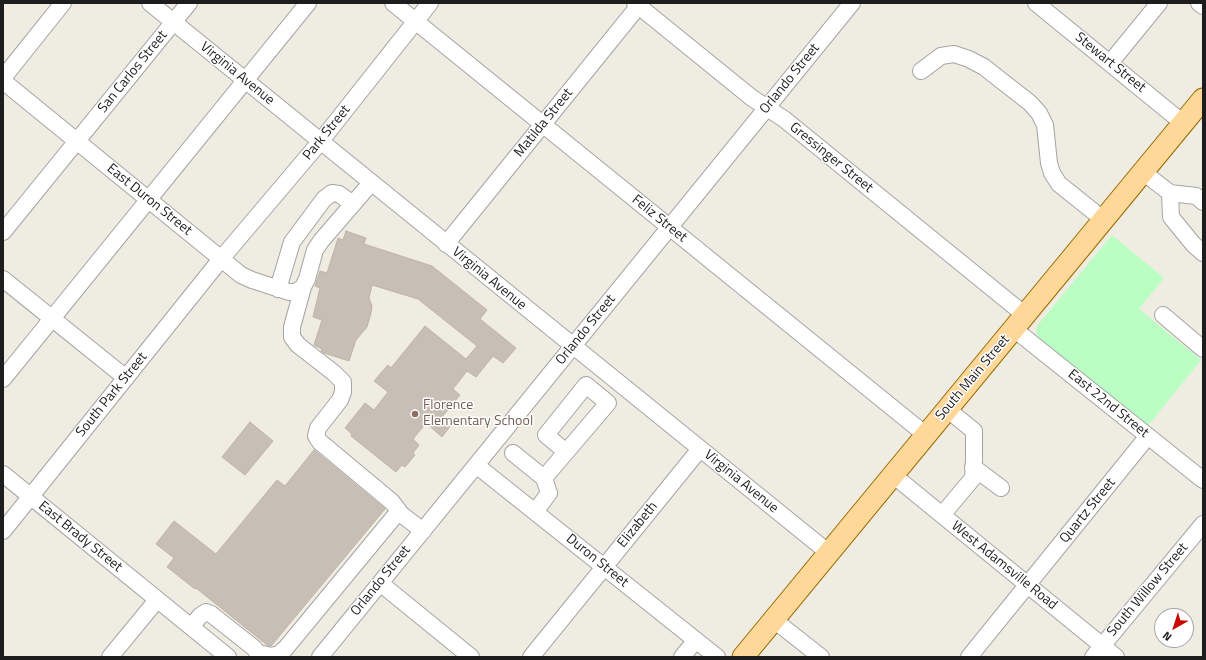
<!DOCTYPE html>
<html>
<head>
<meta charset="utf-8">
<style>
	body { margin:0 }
	#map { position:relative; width:1206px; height:660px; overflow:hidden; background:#efece2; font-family:"Titillium Web",sans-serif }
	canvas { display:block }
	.frame { position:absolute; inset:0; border:4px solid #1d1d1d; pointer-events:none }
	.north { position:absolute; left:1154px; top:608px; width:40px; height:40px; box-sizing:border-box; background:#fff; border:1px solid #a5a5a5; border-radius:50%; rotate:219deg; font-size:11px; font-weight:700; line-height:16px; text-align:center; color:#1d1d1d }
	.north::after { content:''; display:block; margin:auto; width:14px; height:18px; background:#cb0900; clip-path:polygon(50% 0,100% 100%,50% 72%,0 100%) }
</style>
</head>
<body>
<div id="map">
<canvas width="1206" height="660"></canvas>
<div class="frame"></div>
<div class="north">N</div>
</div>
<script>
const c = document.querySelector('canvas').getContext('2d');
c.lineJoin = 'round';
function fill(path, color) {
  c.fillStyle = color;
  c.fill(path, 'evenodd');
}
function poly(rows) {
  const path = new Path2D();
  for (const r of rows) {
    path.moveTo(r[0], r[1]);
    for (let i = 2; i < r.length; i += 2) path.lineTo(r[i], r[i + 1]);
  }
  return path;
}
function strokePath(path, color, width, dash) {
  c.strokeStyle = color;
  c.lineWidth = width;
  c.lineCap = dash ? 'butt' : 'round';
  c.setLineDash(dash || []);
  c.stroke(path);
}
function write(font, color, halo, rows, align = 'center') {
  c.font = font + ' "Titillium Web",sans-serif';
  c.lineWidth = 3;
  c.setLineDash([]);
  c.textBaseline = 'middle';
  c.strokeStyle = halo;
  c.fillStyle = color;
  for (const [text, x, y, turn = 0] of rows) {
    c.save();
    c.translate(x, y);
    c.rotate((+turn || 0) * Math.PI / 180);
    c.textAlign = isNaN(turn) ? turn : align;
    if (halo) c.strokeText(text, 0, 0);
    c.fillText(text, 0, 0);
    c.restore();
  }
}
const park = poly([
	[1112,235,1164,278,1139,309,1201,360,1147,427,1039,338,1036,333,1037,326]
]);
const building = poly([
	[346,231,366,238,364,244,432,266,487,310,480,319,516,348,503,363,493,356,476,377,467,371,453,389,460,395,442,417,451,425,442,437,426,423,413,439,419,445,413,453,415,455,405,467,402,465,396,472,351,436,352,434,345,428,365,403,374,410,388,392,374,381,388,365,391,368,425,326,466,359,477,346,418,299,372,285,369,298,372,306,371,313,367,327,356,340,349,361,324,353,321,351,322,349,314,345,322,320,313,317,320,288,315,286,320,271,327,273,338,238,343,240,346,231],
	[250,422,273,441,245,475,222,457,250,422],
	[314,450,385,509,271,646,267,645,196,588,195,589,167,567,174,558,156,544,174,521,216,554,277,480,285,486,314,450]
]);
const minor = poly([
	[150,3,829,553],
	[393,3,926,435],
	[635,3,752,98,784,119,1025,315],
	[1036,3,1183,123],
	[1199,3,1203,6],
	[1110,63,1159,3],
	[921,71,941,56,954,54,969,59,984,67,1030,103,1039,113,1045,125,1049,163,1052,173,1059,184,1104,220],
	[3,78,63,3],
	[3,81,241,275,252,280,289,292,296,292,303,287,307,279,315,250,321,241,371,183],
	[1143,172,1170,193,1196,196,1203,202],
	[1170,193,1171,217,1193,244,1203,253],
	[3,232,189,3],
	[446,244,641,3],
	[3,279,126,378],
	[303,287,292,327,292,337,298,345,334,373,343,382,343,392,340,400,318,428,316,436,320,442,392,502,401,514,423,531],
	[278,289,292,242,324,199,332,193,339,194,353,204],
	[1163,315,1203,349],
	[1014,329,1203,480],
	[3,379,308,3],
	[513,453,544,478],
	[476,465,717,657],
	[973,467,1001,488],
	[3,474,228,657],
	[893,475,1116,657],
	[535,512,549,493,544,478,608,403,586,385,546,435,566,452],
	[942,515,973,478,974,460,974,431,947,409],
	[3,531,221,259,320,142,430,3],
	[380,583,471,657],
	[774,620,821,657],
	[191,627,200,616,206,612,211,614,254,648,258,653,257,657],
	[258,653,272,656,279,654,285,649,394,517,401,514],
	[110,657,157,600],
	[320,657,852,3],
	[531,657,700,449],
	[682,657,696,640],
	[969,657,1148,436],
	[1093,657,1203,524]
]);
const major = poly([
	[743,657,1203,99]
]);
const markers = [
	[415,414,4,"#8d6e63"]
];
const streetNames = [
	["Stewart Street",1110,63,39],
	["San Carlos Street",133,72,-51],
	["Virginia Avenue",237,74,39],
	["Orlando Street",790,79,-51],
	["Matilda Street",544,123,-51],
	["Park Street",327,133,-51],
	["Gressinger Street",831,158,39],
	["East Duron Street",149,200,39],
	["Feliz Street",659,219,39],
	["Virginia Avenue",489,279,39],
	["Orlando Street",586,330,-51],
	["South Main Street",973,378,-50],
	["South Park Street",112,395,-51],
	["East 22nd Street",1108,404,39],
	["Virginia Avenue",741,482,39],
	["Quartz Street",1088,511,-51],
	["Elizabeth",638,525,-51],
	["East Brady Street",80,537,39],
	["Duron Street",597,561,39],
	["West Adamsville Road",1004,566,39],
	["Orlando Street",381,581,-51],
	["South Willow Street",1148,590,-50]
];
const educationNames = [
	["Florence",423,406],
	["Elementary School",423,422]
];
fill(park, '#bbfec3');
fill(building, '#c7beb5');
strokePath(building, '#c2b2a3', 1);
strokePath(minor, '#a4a4a4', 18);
strokePath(major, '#976b00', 23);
strokePath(minor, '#fff', 16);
strokePath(major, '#ffd798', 21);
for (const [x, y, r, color] of markers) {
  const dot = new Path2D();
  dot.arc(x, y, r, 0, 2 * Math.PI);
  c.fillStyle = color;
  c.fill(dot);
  strokePath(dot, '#fff', 1.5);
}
write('14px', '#1d1d1d', '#fff', streetNames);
write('14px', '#785e54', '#fff', educationNames, 'left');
</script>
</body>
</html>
